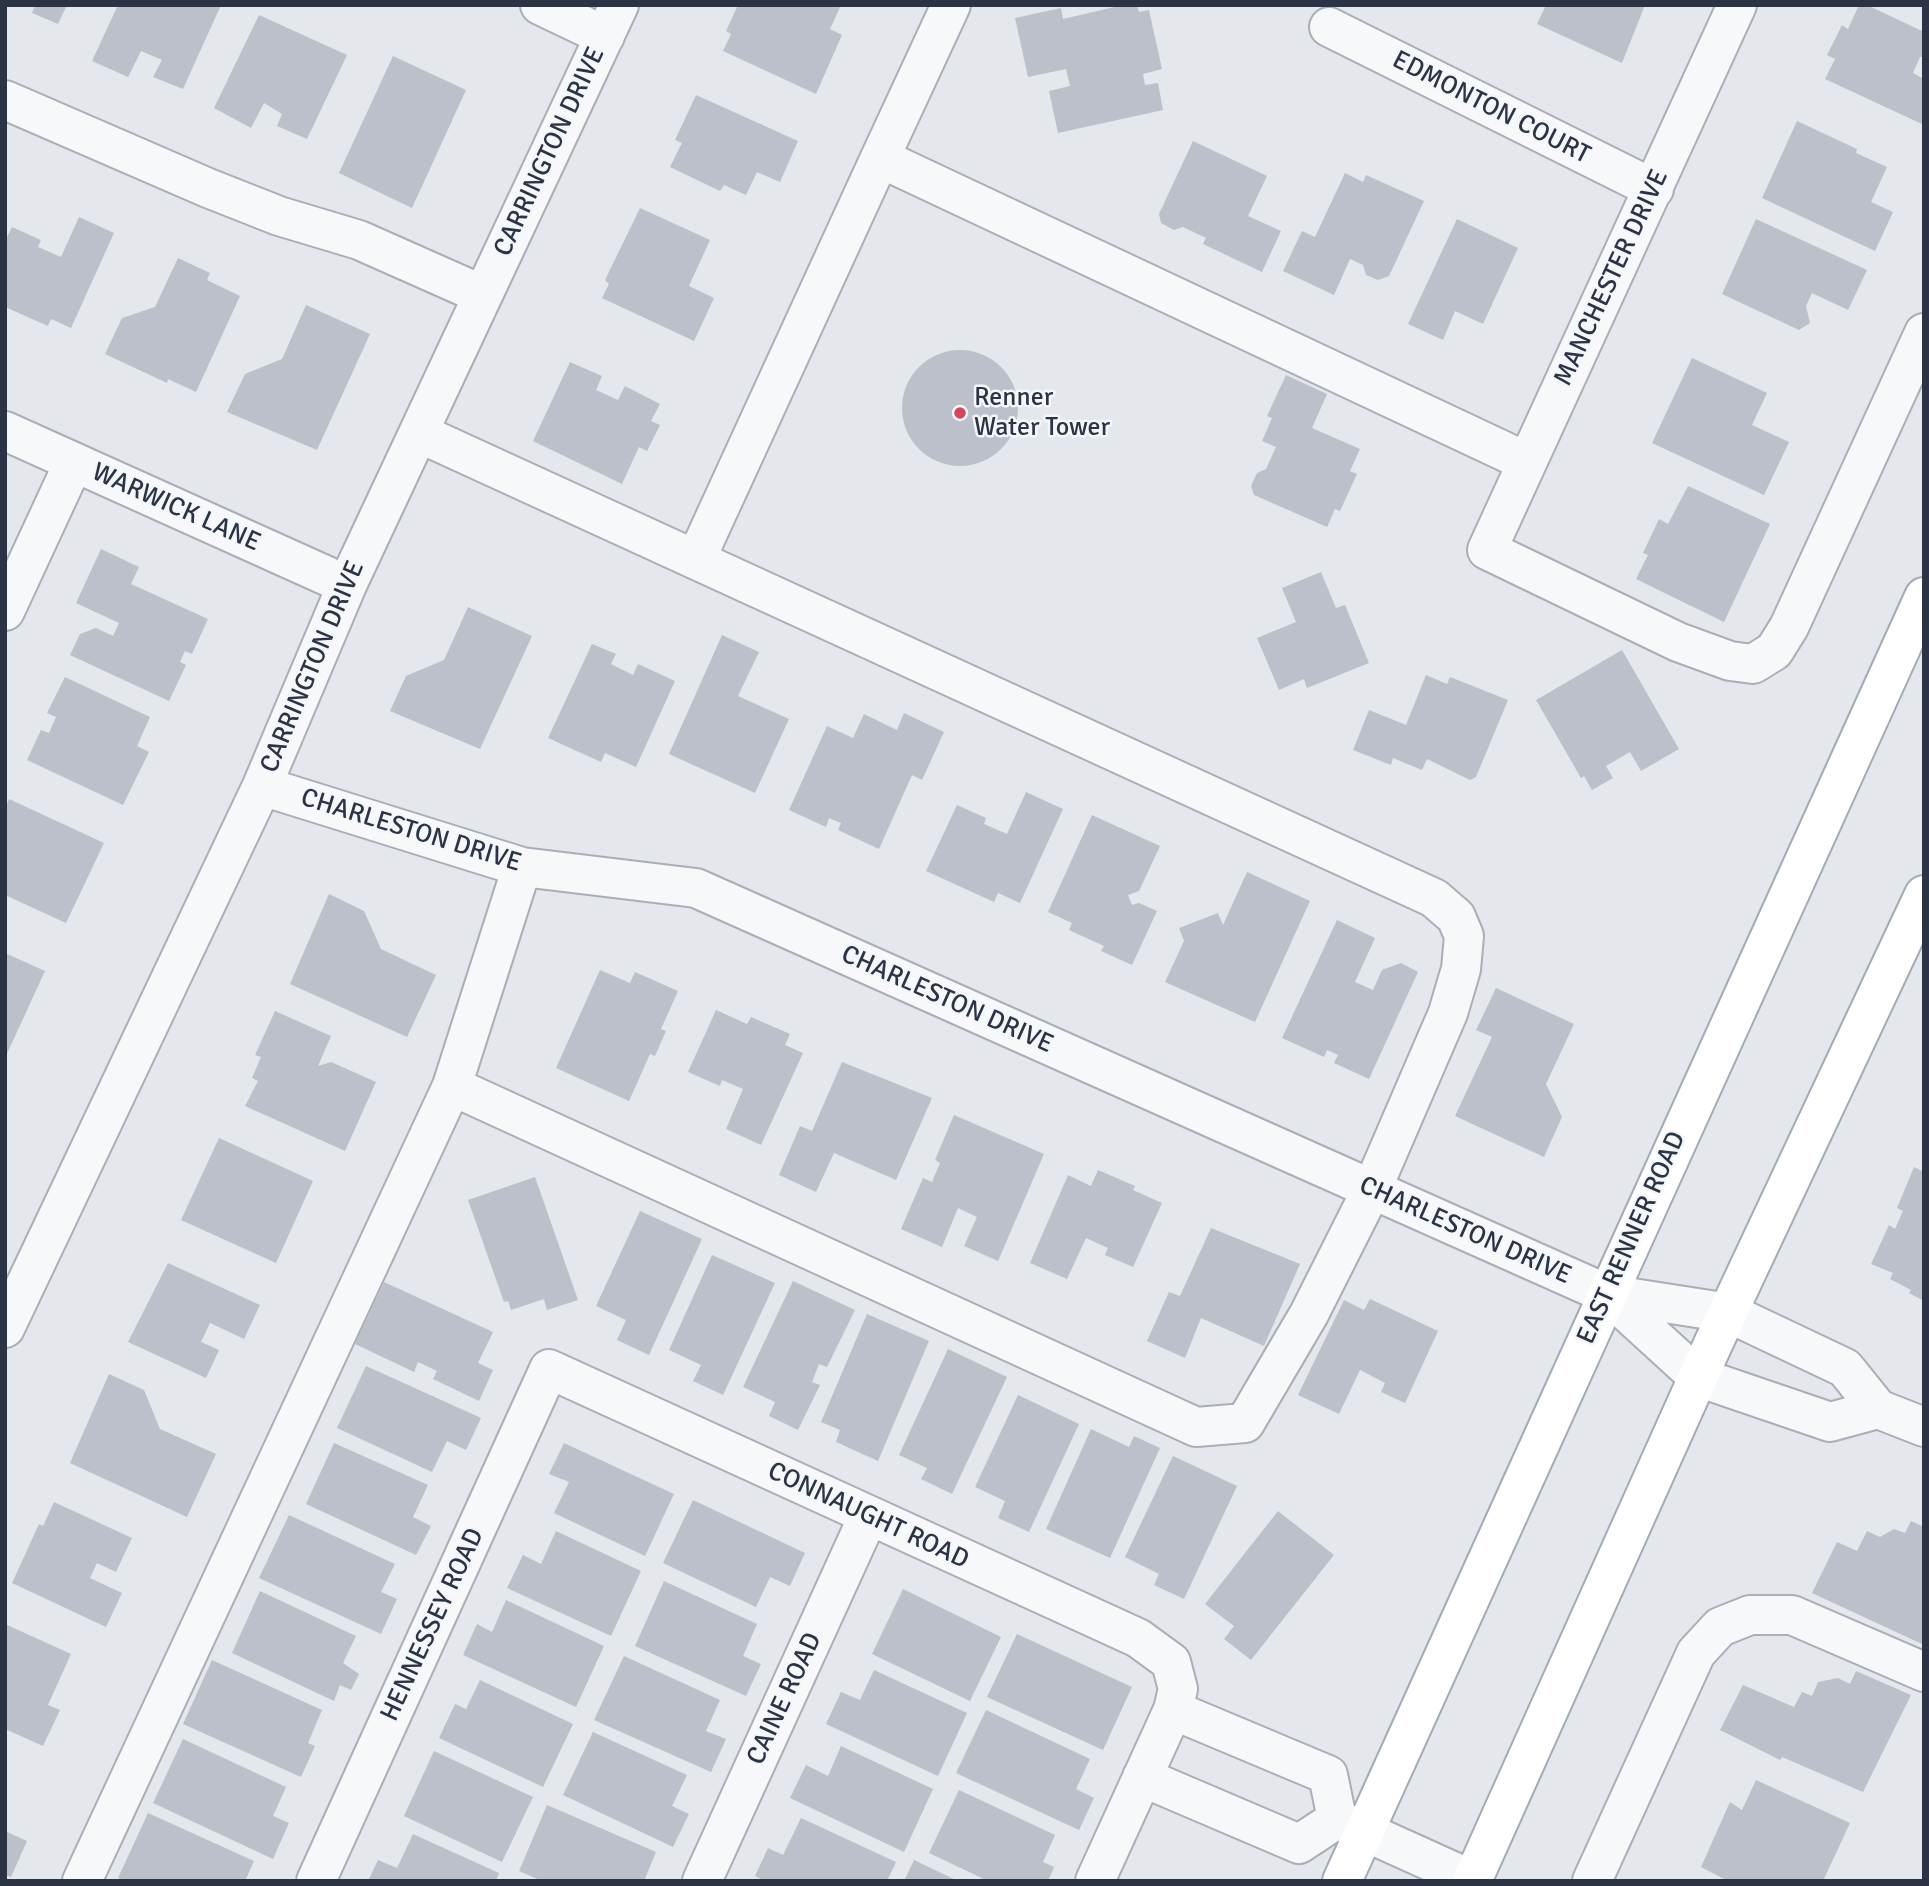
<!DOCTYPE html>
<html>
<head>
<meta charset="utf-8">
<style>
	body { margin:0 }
	#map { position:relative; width:1929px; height:1886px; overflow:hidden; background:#e4e7ec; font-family:Signika,sans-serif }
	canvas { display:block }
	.frame { position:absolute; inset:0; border:7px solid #2b3445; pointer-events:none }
</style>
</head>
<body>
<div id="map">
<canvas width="1929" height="1886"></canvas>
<div class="frame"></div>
</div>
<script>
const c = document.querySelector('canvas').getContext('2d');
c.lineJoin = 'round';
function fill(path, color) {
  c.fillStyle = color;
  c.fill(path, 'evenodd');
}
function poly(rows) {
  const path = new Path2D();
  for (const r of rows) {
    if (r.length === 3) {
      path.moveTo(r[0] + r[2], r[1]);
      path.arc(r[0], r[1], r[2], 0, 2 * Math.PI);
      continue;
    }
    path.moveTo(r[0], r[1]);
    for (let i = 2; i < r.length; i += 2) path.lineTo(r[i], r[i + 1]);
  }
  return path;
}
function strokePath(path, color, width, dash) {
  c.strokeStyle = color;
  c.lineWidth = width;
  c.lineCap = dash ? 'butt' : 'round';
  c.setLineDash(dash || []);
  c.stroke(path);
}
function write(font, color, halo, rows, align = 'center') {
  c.font = font + ' Signika,sans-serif';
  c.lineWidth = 5;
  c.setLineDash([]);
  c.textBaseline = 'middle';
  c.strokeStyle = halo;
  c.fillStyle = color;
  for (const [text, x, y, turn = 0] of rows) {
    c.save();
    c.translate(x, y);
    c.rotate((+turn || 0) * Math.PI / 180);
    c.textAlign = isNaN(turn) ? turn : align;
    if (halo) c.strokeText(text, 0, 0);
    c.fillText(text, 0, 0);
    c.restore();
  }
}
const building = poly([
	[35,5,67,5,58,24,32,13],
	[118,5,221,5,183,89,153,77,162,60,141,51,128,77,92,61],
	[738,5,841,5,830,29,842,35,816,94,723,51,731,34,726,31],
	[1123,5,1137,5,1139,12,1149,10,1162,69,1143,74,1145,85,1158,83,1163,110,1058,133,1049,91,1070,86,1066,69,1028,77,1015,18,1061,8,1063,19],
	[1546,5,1645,5,1622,63,1537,24],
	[1859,5,1867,5,1924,32,1924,57,1920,57,1913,73,1924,79,1924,125,1825,79,1835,59,1827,55,1842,25,1848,29],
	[259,15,347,55,307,139,277,126,282,114,264,103,251,128,214,108],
	[393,56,466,90,412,208,339,173],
	[696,95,798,141,780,182,757,172,746,195,724,185,720,191,670,167,682,143,675,140],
	[1797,121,1857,149,1856,153,1887,167,1871,202,1893,212,1875,251,1762,198],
	[1193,141,1267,176,1248,216,1281,231,1262,272,1203,244,1206,238,1183,227,1174,230,1161,223,1159,214],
	[1345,173,1363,182,1366,175,1424,201,1389,276,1378,280,1366,275,1363,265,1350,259,1334,295,1283,271,1302,231,1315,237],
	[640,208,710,240,689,286,714,298,694,341,602,298,609,284,605,280],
	[79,217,114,233,71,328,51,319,48,326,5,307,5,241,12,227,41,240,38,247,61,257],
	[1457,219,1518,248,1483,324,1455,311,1443,340,1408,324],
	[1756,219,1867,270,1848,310,1812,293,1806,306,1810,323,1799,330,1722,294],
	[178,258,210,273,207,280,240,296,196,392,168,379,167,383,105,354,122,318,155,307],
	[306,305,370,334,317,450,227,412,245,374,282,359],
	[960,408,58],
	[1692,358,1767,393,1752,425,1789,442,1764,495,1652,443],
	[570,362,602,376,596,390,618,400,625,386,660,404,651,421,660,425,647,451,639,447,622,484,533,441],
	[1286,375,1327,394,1312,428,1360,449,1350,471,1357,474,1340,511,1335,509,1327,527,1254,495,1251,486,1257,473,1266,469,1276,447,1262,441,1272,418,1267,416],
	[1688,486,1770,524,1724,622,1636,579,1648,555,1643,553,1659,519,1668,524],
	[101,549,139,567,131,584,208,619,192,654,185,651,180,662,186,665,169,701,70,655,80,634,96,628,113,636,119,623,76,603],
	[1321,572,1336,608,1345,605,1369,663,1307,688,1304,679,1279,690,1257,638,1296,622,1282,588],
	[468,607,532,636,480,749,390,711,406,676,444,660],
	[722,635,759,652,738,696,789,719,755,793,669,754],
	[592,644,616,654,611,664,633,675,638,664,675,681,636,767,605,753,601,762,548,738],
	[1622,650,1679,749,1641,771,1630,752,1606,766,1613,778,1592,790,1584,776,1581,778,1536,700],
	[1426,675,1447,684,1450,677,1508,700,1476,777,1470,780,1427,759,1422,770,1393,758,1391,765,1353,750,1369,710,1406,725],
	[65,677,150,717,137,746,149,752,123,805,27,760,41,730,49,733,56,717,47,713],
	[904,713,944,732,922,780,912,775,879,849,838,830,841,823,829,818,826,827,789,810,827,726,853,738,864,714,897,730],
	[1026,792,1063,809,1020,903,998,893,994,902,926,871,957,805,986,818,984,824,1007,834],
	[9,799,104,843,66,923,5,895,5,808],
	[1092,815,1160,846,1139,891,1128,895,1132,905,1139,903,1157,911,1132,965,1101,951,1104,946,1069,930,1072,923,1048,912],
	[1247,872,1310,901,1255,1022,1165,982,1184,941,1179,928,1218,913,1223,925],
	[329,894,364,911,381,949,436,975,407,1037,290,984],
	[1337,920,1375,938,1355,982,1373,990,1382,970,1401,963,1418,972,1369,1079,1334,1063,1338,1055,1327,1050,1324,1057,1282,1038],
	[5,953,45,971,5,1058],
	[600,970,630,983,635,972,678,991,661,1029,666,1031,655,1056,650,1054,629,1101,556,1068],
	[1496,988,1574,1024,1546,1084,1562,1117,1544,1157,1455,1116,1492,1037,1476,1030],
	[716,1010,747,1024,751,1017,790,1034,785,1045,803,1053,761,1145,726,1129,743,1089,722,1080,720,1086,688,1072],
	[275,1011,331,1036,318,1066,331,1062,376,1082,345,1151,245,1106,258,1081,252,1078,261,1057,255,1055],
	[842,1062,932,1098,896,1180,834,1153,816,1192,779,1175,800,1126,812,1131],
	[954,1115,1044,1154,998,1261,964,1246,977,1217,958,1208,942,1247,901,1229,923,1178,932,1182,940,1163,935,1160],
	[219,1138,313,1181,276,1263,181,1220],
	[1914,1167,1924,1172,1924,1301,1909,1293,1911,1290,1890,1279,1893,1273,1871,1264,1889,1225,1895,1229,1903,1211,1897,1208],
	[1098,1170,1135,1186,1133,1190,1162,1203,1133,1267,1105,1255,1108,1248,1086,1238,1067,1279,1030,1263,1068,1175,1091,1186],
	[535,1177,578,1300,547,1310,544,1299,511,1310,508,1301,504,1302,468,1200],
	[640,1211,702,1239,649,1355,617,1340,626,1320,596,1306],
	[1211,1228,1300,1264,1264,1346,1201,1318,1185,1358,1147,1341,1169,1292,1180,1296],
	[712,1255,775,1283,723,1395,693,1381,701,1365,669,1350],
	[168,1263,260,1305,244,1339,210,1323,201,1342,219,1350,206,1378,128,1342],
	[793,1281,855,1310,827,1367,819,1364,812,1382,820,1385,798,1430,769,1416,775,1402,743,1387],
	[384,1282,493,1332,478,1363,493,1370,479,1401,433,1379,437,1371,418,1362,414,1372,355,1344],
	[1370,1299,1438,1331,1405,1403,1381,1392,1385,1383,1360,1370,1339,1414,1298,1395,1344,1300,1364,1310],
	[867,1314,929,1341,878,1461,836,1442,840,1430,821,1422],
	[948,1349,1007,1377,952,1494,921,1479,927,1468,899,1455],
	[366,1366,481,1418,466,1450,447,1441,432,1472,337,1428],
	[109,1374,144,1390,160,1429,216,1454,187,1517,70,1463],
	[1018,1395,1079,1424,1029,1532,998,1518,1005,1501,975,1487],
	[1091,1429,1129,1447,1134,1436,1160,1448,1110,1558,1046,1529],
	[334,1443,428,1485,413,1517,431,1526,416,1555,306,1504],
	[564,1443,674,1494,645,1556,554,1513,569,1482,549,1474],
	[1173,1456,1237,1486,1184,1599,1154,1585,1159,1574,1125,1557],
	[693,1500,805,1553,790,1586,770,1577,756,1607,663,1563],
	[54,1502,132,1538,116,1572,97,1563,90,1578,122,1593,106,1627,12,1583,39,1524,43,1526],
	[1278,1511,1334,1555,1251,1660,1224,1639,1234,1626,1205,1604],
	[289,1515,395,1564,381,1592,397,1599,381,1634,259,1578],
	[1911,1521,1924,1527,1924,1645,1812,1593,1837,1542,1857,1551,1867,1531,1880,1537,1894,1529,1905,1533],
	[556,1531,641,1571,611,1636,507,1588,523,1555,541,1564],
	[664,1581,757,1624,743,1656,761,1664,746,1696,635,1646],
	[903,1589,1001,1637,970,1701,872,1654],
	[260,1591,356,1636,343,1663,359,1674,351,1690,340,1685,334,1701,232,1653],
	[506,1600,604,1646,576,1707,463,1655,477,1624,492,1632],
	[5,1624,71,1654,48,1705,60,1710,43,1746,5,1729],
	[1017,1634,1132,1687,1103,1750,987,1697],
	[624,1656,720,1700,706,1731,726,1739,711,1772,594,1720],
	[212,1660,322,1710,308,1743,315,1746,301,1777,183,1724],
	[874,1670,967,1713,938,1776,826,1724,841,1692,860,1700],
	[1856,1671,1911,1695,1863,1792,1782,1757,1780,1760,1720,1730,1743,1685,1794,1707,1802,1692,1812,1696,1818,1682,1838,1678,1850,1684],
	[480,1680,573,1724,543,1787,439,1738,455,1704,466,1709],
	[986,1710,1090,1759,1076,1789,1094,1798,1079,1830,956,1773],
	[593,1732,687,1775,672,1806,689,1814,673,1847,563,1795],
	[183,1739,286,1787,273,1816,289,1823,273,1859,153,1803],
	[841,1746,933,1789,904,1852,790,1798,806,1765,828,1776],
	[434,1751,533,1797,502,1862,404,1816],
	[1756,1780,1850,1823,1823,1881,1728,1881,1701,1867,1730,1802,1742,1810],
	[959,1790,1055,1835,1043,1862,1054,1867,1048,1881,988,1881,929,1853],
	[547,1805,656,1852,644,1881,542,1881,519,1871],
	[148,1813,254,1861,245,1881,125,1881,118,1878],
	[801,1818,896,1862,887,1881,765,1881,755,1876,768,1848,783,1855],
	[5,1831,27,1841,11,1877,5,1875],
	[413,1834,499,1873,496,1881,368,1881,378,1860,397,1868],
	[914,1860,958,1881,904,1881]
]);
const minor = poly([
	[540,5,605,36],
	[1737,5,1487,550,1678,642,1730,661,1753,664,1774,651,1789,627,1924,333],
	[1329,27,1654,189],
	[5,100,208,188,279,216,359,240,483,295],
	[880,158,951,5],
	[5,431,347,585],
	[419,433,1434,898,1456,917,1464,936,1461,969,1448,1013,1372,1189,1309,1314,1245,1423,1196,1427,452,1086,522,867],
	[696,559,880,158,1527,462],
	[5,611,74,462],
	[262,786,522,867,696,888,1607,1294,1729,1313,1845,1368,1878,1409,1924,1427],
	[1607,1294,1698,1377,1830,1422,1878,1409],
	[5,1328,262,786,347,585,619,5],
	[1173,1710,1328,1775,1337,1819],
	[1142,1777,1299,1844,1337,1819],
	[1337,1819,1472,1880],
	[82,1881,452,1086],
	[316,1881,549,1369,1138,1638,1171,1662,1178,1689,1173,1710,1095,1881],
	[702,1881,868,1517],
	[1592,1881,1696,1653,1720,1627,1750,1615,1792,1615,1924,1672]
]);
const major = poly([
	[1342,1881,1924,597],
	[1472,1881,1713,1344,1924,895]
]);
const markers = [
	[960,413,7,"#d1495b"]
];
const streetNames = [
	["EDMONTON COURT",1491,108,27],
	["CARRINGTON DRIVE",550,152,-65],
	["MANCHESTER DRIVE",1612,278,-65],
	["WARWICK LANE",176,508,24],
	["CARRINGTON DRIVE",313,667,-67],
	["CHARLESTON DRIVE",411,831,17],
	["CHARLESTON DRIVE",947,1000,24],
	["CHARLESTON DRIVE",1465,1231,24],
	["EAST RENNER ROAD",1632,1238,-66],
	["CONNAUGHT ROAD",868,1516,25],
	["HENNESSEY ROAD",433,1625,-65],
	["CAINE ROAD",785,1699,-65]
];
const poiNames = [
	["Renner",974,398],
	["Water Tower",974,428]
];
fill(building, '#bbc0ca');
strokePath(minor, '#a9aeb7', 42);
strokePath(major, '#a3abb8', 42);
strokePath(minor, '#f7f8fa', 38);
strokePath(major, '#fff', 38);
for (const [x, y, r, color] of markers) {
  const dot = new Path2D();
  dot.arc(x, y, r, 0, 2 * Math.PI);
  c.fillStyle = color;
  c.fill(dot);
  strokePath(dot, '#f4f6f9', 2.5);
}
write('26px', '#2b3445', '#f4f6f9', streetNames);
write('26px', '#2b3445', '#f4f6f9', poiNames, 'left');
</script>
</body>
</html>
